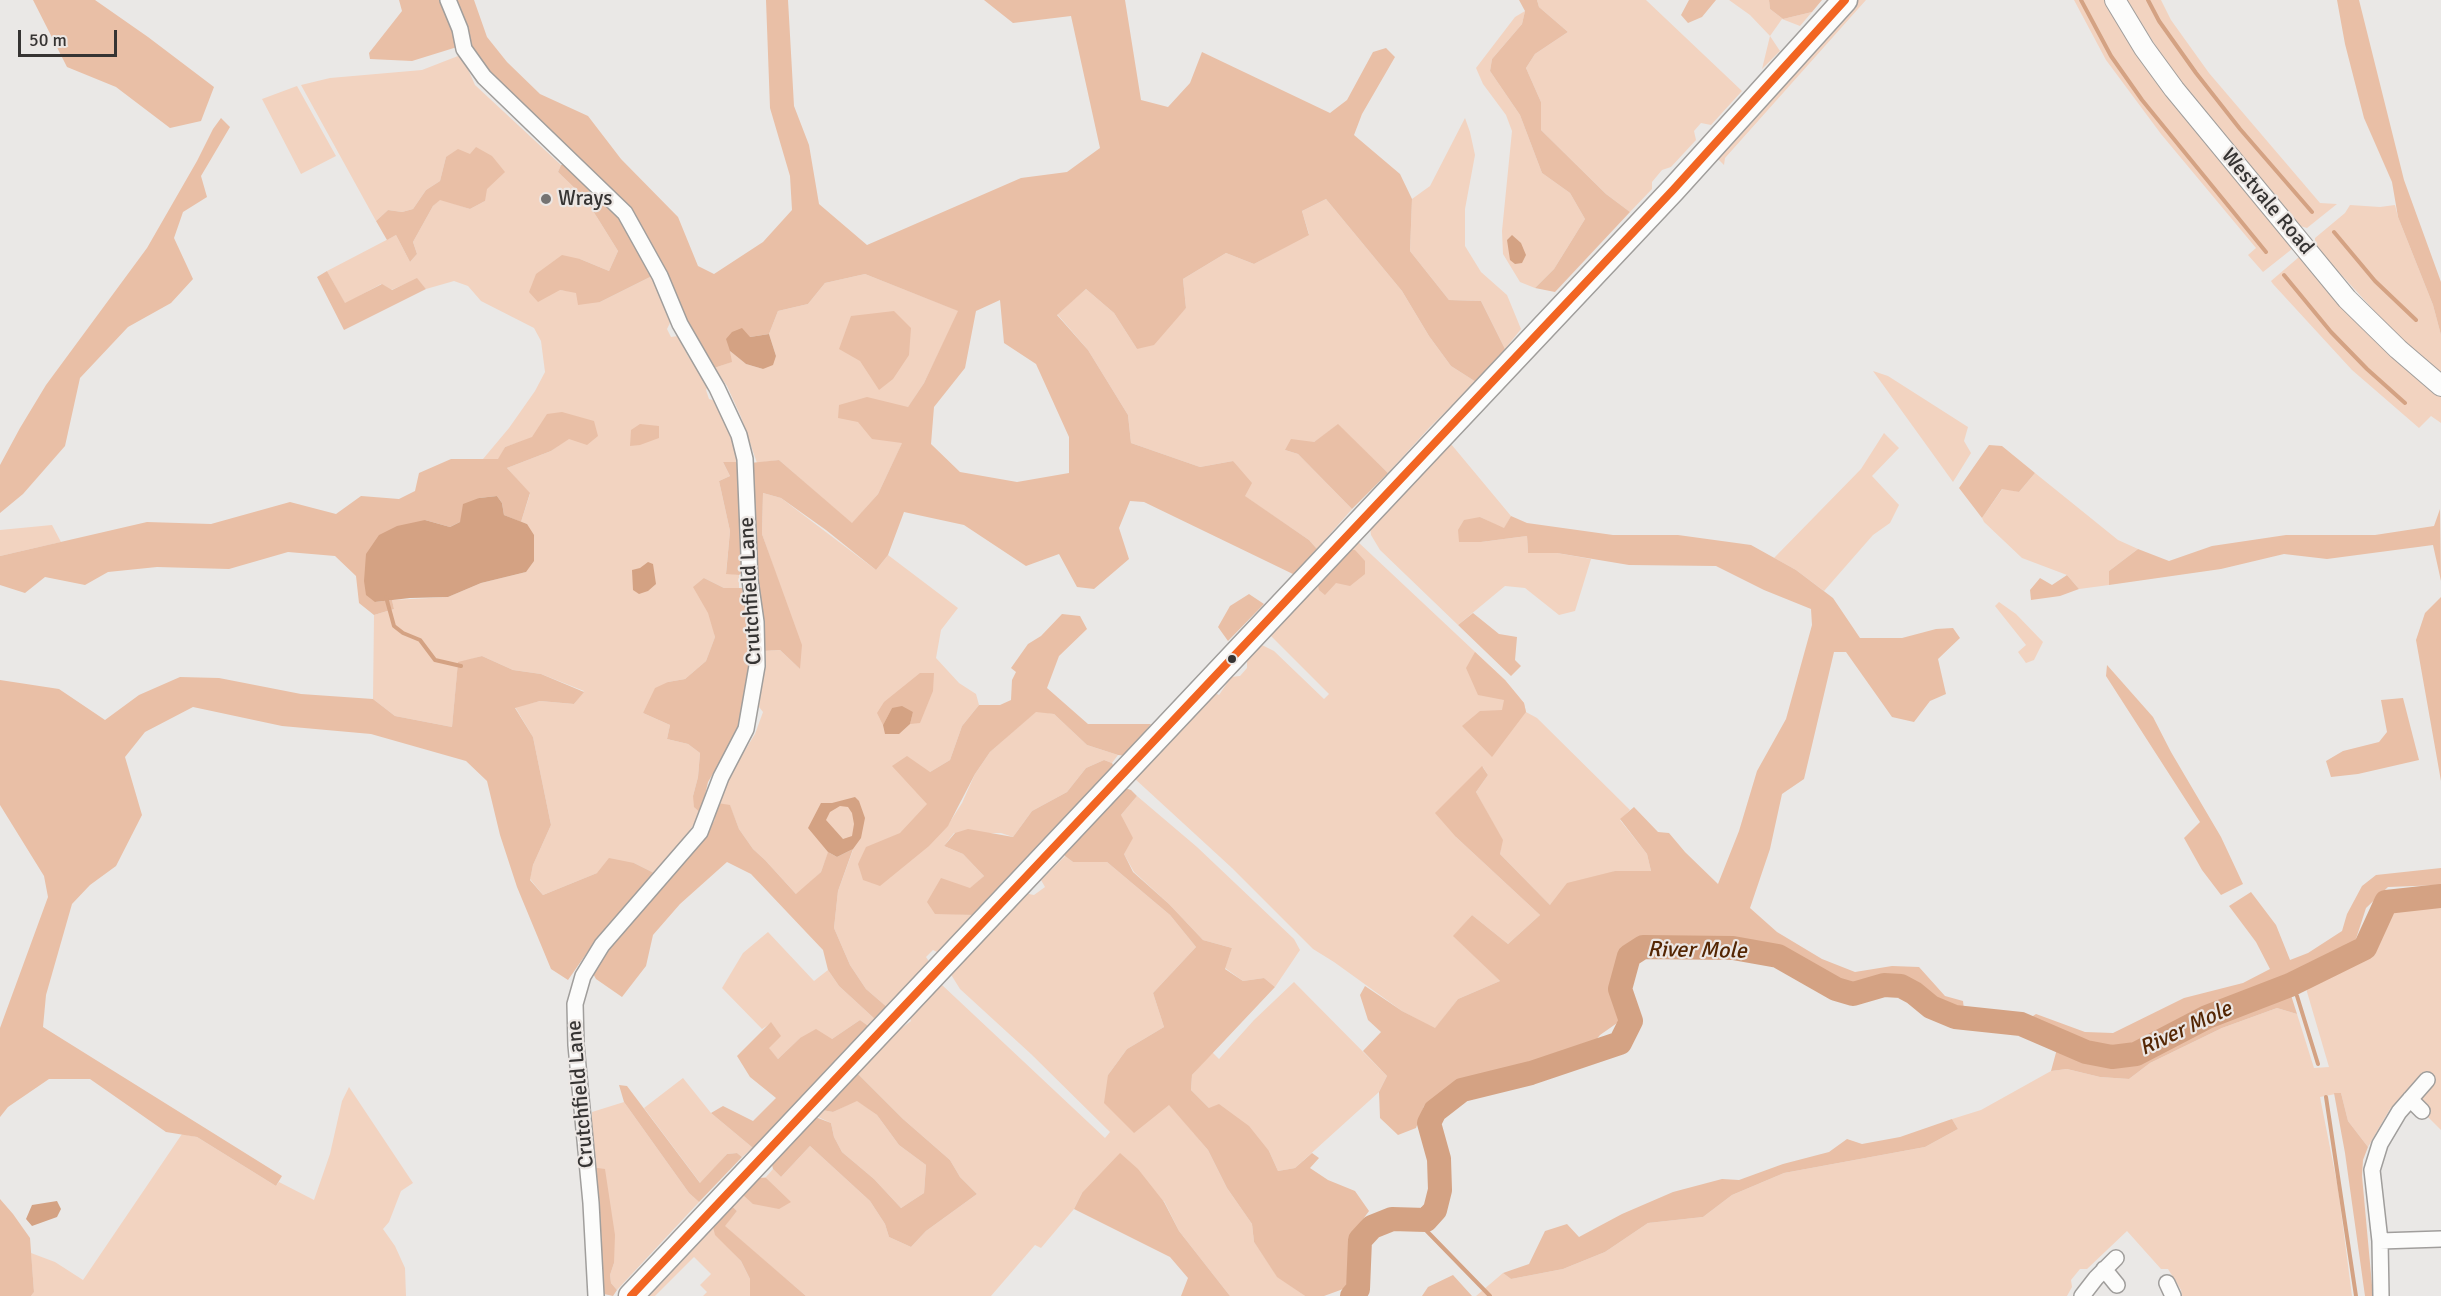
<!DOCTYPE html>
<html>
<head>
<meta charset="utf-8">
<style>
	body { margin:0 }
	#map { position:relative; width:2441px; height:1296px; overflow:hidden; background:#eae8e6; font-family:Signika,sans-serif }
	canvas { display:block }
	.scale { position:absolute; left:18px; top:30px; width:99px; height:27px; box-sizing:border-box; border:3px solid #363433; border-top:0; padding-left:8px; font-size:18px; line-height:21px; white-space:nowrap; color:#363433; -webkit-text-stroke:4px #ece7e4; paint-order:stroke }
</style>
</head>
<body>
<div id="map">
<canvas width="2441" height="1296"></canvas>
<div class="scale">50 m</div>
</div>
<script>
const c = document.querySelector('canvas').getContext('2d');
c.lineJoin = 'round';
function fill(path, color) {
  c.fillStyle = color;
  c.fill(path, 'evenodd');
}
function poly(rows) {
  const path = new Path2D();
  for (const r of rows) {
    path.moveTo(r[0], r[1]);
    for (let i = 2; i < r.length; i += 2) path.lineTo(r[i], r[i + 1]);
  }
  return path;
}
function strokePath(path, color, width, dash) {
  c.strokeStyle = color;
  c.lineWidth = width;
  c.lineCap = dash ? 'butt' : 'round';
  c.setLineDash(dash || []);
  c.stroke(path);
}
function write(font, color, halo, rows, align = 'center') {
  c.font = font + ' Signika,sans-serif';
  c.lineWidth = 4.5;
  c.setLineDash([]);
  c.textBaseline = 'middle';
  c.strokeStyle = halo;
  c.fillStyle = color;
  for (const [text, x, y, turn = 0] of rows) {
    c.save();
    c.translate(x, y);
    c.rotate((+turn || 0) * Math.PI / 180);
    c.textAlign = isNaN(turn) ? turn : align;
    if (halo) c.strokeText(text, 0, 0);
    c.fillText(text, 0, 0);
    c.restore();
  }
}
const green = poly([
	[1537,0,1646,0,1742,91,1711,125,1701,123,1694,131,1696,140,1671,167,1662,170,1652,182,1652,189,1630,212,1606,194,1541,130,1541,102,1526,68,1535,54,1568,32,1539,7],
	[1729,0,1769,0,1770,9,1783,19,1812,12,1800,26,1782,19,1770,36,1780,51,1762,69,1770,36,1750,15],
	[1853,0,1866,0,1725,158,1724,165,1718,159,1718,154],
	[2074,0,2104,0,2146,68,2291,243,2292,249,2263,272,2248,255,2256,248,2161,134,2106,60],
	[2126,0,2161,0,2171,20,2209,73,2320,203,2337,204,2307,228,2300,226,2176,77],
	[1525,11,1522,24,1492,59,1490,71,1520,115,1542,173,1570,193,1585,219,1554,269,1535,288,1520,282,1503,254,1502,231,1512,131,1506,115,1483,84,1476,68,1515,17],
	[458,56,463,58,475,85,561,165,558,172,585,198,618,251,609,271,580,259,560,290,576,292,600,302,652,276,670,323,667,329,671,337,678,336,688,356,709,384,706,390,709,399,716,401,737,447,736,462,723,462,730,476,719,481,730,531,726,573,739,575,739,588,724,588,704,578,715,637,706,661,685,679,668,682,643,713,670,725,667,739,688,744,700,753,698,777,693,796,701,813,688,833,654,873,634,863,597,873,543,895,530,879,533,865,551,825,533,737,515,707,540,701,574,704,584,691,541,674,513,670,482,656,458,663,452,727,395,716,373,699,374,615,394,609,392,600,448,597,481,583,526,572,527,524,521,522,530,494,507,468,551,451,569,438,598,436,532,438,505,447,499,459,483,459,509,428,535,391,545,372,541,341,534,328,481,301,468,286,454,281,426,289,417,279,391,290,381,284,345,304,327,271,396,235,410,262,417,254,413,242,433,206,440,199,470,209,485,201,470,154,446,157,440,181,426,190,413,209,402,212,388,210,376,221,301,85,330,78,422,70],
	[297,86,336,156,301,174,262,99],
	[1465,118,1470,132,1475,155,1465,209,1465,246,1481,272,1507,295,1521,329,1505,349,1481,301,1449,300,1410,251,1412,199,1430,186],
	[1326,199,1402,291,1429,336,1451,366,1476,382,1430,427,1388,473,1338,425,1314,442,1285,450,1298,454,1352,509,1317,549,1309,540,1244,496,1233,461,1200,467,1131,443,1128,415,1088,350,1057,314,1086,289,1114,313,1137,349,1186,308,1183,279,1226,253,1254,264,1309,234,1302,211],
	[2350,205,2380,207,2395,205,2398,217,2433,305,2441,335,2441,373,2401,340,2315,246,2315,238,2345,213],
	[2299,257,2304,257,2441,395,2441,423,2431,416,2419,428,2352,370,2273,284,2271,281],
	[865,274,959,311,924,383,903,415,907,433,878,494,852,524,779,460,757,463,741,417,727,386,714,368,731,362,730,351,746,364,763,369,776,356,769,334,778,311,808,304,825,283],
	[1873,371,1888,376,1968,427,1964,441,1971,453,1953,482],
	[1884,433,1899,448,1872,476,1899,505,1890,523,1873,535,1824,591,1796,570,1774,558,1861,469],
	[1451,444,1511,516,1504,529,1480,517,1481,542,1527,536,1528,553,1557,553,1591,559,1575,611,1559,615,1525,588,1505,586,1458,625,1380,550,1371,535,1370,527,1413,480,1423,473],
	[2035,473,2118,540,2138,549,2109,571,2109,585,2079,589,2067,575,2022,558,1984,522,1982,518,2003,488,2019,492],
	[763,493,781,498,876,570,888,555,958,608,941,630,936,658,959,683,976,694,979,705,962,726,950,760,930,772,948,825,962,803,975,774,990,752,1036,711,1054,714,1087,745,1118,755,1112,763,1104,760,1086,768,1067,792,1032,811,1013,837,1001,833,954,833,944,846,963,854,984,876,970,889,956,914,974,915,939,953,933,950,926,957,930,963,888,1008,866,989,850,965,834,928,838,891,853,850,828,853,821,872,797,895,765,860,753,849,739,829,730,806,718,803,728,778,755,734,763,712,759,707,762,651,780,650,800,669,780,586,762,534],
	[52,525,61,542,0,556,0,530],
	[1357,541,1505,680,1524,703,1526,712,1537,718,1630,810,1620,820,1647,854,1651,871,1615,871,1550,905,1500,854,1502,840,1476,792,1488,775,1483,767,1456,837,1540,915,1508,944,1472,915,1454,936,1500,981,1458,999,1435,1029,1402,1011,1334,962,1313,949,1232,868,1134,778,1146,769,1146,765,1213,692,1219,695,1231,677,1240,676,1247,668,1247,660,1262,645,1274,651,1324,699,1329,694,1270,635],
	[1999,602,2016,614,2043,642,2034,660,2026,663,2018,652,2026,645,1995,606],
	[1137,796,1197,847,1294,939,1300,950,1275,987,1264,978,1243,981,1225,968,1232,948,1203,940,1169,904,1134,872,1124,854,1121,815],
	[1065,856,1073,862,1107,862,1170,915,1196,947,1153,993,1164,1027,1127,1049,1108,1075,1169,1104,1208,1150,1227,1188,1252,1224,1254,1242,1277,1276,1305,1296,1230,1296,1179,1231,1164,1201,1082,1193,1074,1209,1041,1248,1035,1245,991,1296,806,1296,724,1226,737,1211,730,1204,758,1178,766,1177,773,1169,781,1177,810,1146,870,1201,885,1224,889,1237,911,1247,926,1231,977,1194,960,1177,950,1160,903,1119,857,1073,900,1029,911,1021,909,1016,941,984,1105,1138,1110,1132,1031,1054,960,989,950,973,1024,893,1034,895,1045,887,1041,880],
	[2441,900,2441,1130,2426,1115,2420,1099,2433,1078,2428,1072,2390,1109,2368,1147,2348,1121,2341,1093,2320,1097,2338,1188,2352,1296,2182,1296,2181,1290,2168,1269,2161,1269,2127,1231,2087,1269,2080,1269,2071,1280,2072,1287,2067,1296,1476,1296,1503,1273,1511,1279,1563,1269,1605,1252,1648,1223,1703,1217,1732,1195,1784,1173,1925,1147,1958,1129,1952,1119,1981,1110,2051,1071,2067,1069,2100,1077,2129,1079,2150,1063,2222,1028,2277,1008,2297,1014,2314,1068,2329,1067,2305,985,2365,959,2372,949,2384,915,2402,904],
	[768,932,814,981,828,970,839,986,877,1021,871,1028,860,1020,832,1039,800,1038,778,1059,768,1048,771,1023,762,1029,722,988,743,953],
	[1294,982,1387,1076,1379,1092,1295,1168,1278,1171,1269,1151,1209,1108,1191,1090,1192,1075,1212,1052,1219,1059,1254,1020],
	[683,1078,711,1113,753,1148,742,1157,737,1153,727,1154,701,1184,644,1108],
	[349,1087,413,1183,401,1191,389,1222,383,1229,395,1246,405,1268,406,1296,31,1296,34,1292,31,1253,55,1262,83,1280,182,1134,197,1137,276,1186,279,1182,314,1200,330,1154,342,1101],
	[857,1100,877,1115,899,1145,926,1165,924,1193,901,1208,874,1179,842,1152,834,1137,831,1123,816,1116,822,1110,833,1112],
	[624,1102,689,1193,699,1202,617,1290,611,1283,610,1275,614,1263,590,1167,592,1112],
	[712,1223,716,1235,741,1261,750,1279,750,1296,703,1296,707,1292,700,1285,711,1274,694,1257,655,1296,642,1296]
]);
const forest = poly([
	[33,0,95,0,148,37,214,87,201,121,170,128,116,87,67,67],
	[399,0,474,0,487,37,507,62,540,94,588,116,621,159,678,217,698,266,714,274,763,242,792,210,790,176,770,108,766,0,788,0,794,106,809,145,819,204,867,245,1021,178,1067,172,1100,148,1071,16,1013,23,984,0,1125,0,1141,100,1168,107,1190,83,1202,52,1330,113,1347,100,1373,52,1386,48,1395,57,1362,114,1354,135,1400,174,1412,199,1410,251,1449,300,1481,301,1505,349,1476,382,1451,366,1429,336,1402,291,1326,199,1302,211,1309,235,1254,264,1226,253,1183,279,1186,308,1154,345,1137,349,1114,313,1086,289,1057,315,1088,350,1128,415,1131,443,1200,467,1233,461,1252,483,1245,496,1309,540,1317,549,1295,575,1144,502,1130,501,1119,528,1129,559,1094,589,1077,587,1059,554,1026,566,964,525,904,512,888,555,876,570,826,530,781,498,763,493,762,534,802,645,800,669,780,650,762,651,754,576,750,463,779,460,852,523,878,494,902,443,872,439,858,422,838,418,839,405,867,397,908,407,924,383,958,311,865,274,825,283,808,304,778,311,769,334,750,337,730,351,732,362,714,368,686,323,646,237,491,78,470,43,412,61,370,59,369,53,402,11],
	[1000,300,1004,343,1036,364,1069,437,1069,473,1017,482,960,472,931,444,934,407,965,368,976,311],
	[1519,0,1537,0,1539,7,1568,32,1535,54,1526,68,1541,102,1541,130,1606,194,1630,212,1555,292,1535,288,1554,269,1585,219,1570,193,1542,173,1520,115,1490,71,1492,59,1522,24,1525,11],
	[1689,0,1716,0,1702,17,1688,23,1681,15],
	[1769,0,1822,0,1812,12,1783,19,1770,9],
	[2337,0,2359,0,2404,180,2441,282,2441,335,2433,305,2398,217,2392,182,2364,118,2345,44],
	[221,118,230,127,201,176,207,197,183,212,174,238,193,279,171,303,128,327,80,378,65,446,23,494,0,513,0,465,20,428,46,385,147,248,197,161,213,129],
	[476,147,492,156,505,172,487,189,485,201,470,209,440,200,433,206,413,242,417,254,410,262,396,235,387,240,376,221,388,210,402,212,413,209,426,190,440,181,446,157,458,149,470,154],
	[568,164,616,209,652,276,600,302,578,305,576,293,560,290,538,302,529,292,536,274,562,255,580,259,609,271,618,251,585,198,558,172,561,165],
	[327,271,345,303,382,284,392,290,417,278,426,289,344,330,317,277],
	[894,311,911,328,909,355,893,379,879,390,860,361,839,349,851,316],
	[562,412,594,421,598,436,587,445,569,439,551,451,507,468,530,493,521,522,504,515,502,503,497,496,479,498,460,522,450,527,425,520,375,602,392,600,394,609,374,615,359,603,356,576,335,556,288,552,229,569,157,567,108,572,85,585,45,577,25,593,0,585,0,556,147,522,211,524,290,502,336,514,361,496,399,499,415,491,419,473,451,459,498,459,505,447,532,437,547,414],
	[640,424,659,426,659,438,640,445,630,446,631,430],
	[1338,424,1388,473,1352,509,1298,454,1285,450,1291,439,1314,442],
	[1989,445,2002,446,2035,473,2019,492,2002,489,1982,518,1959,488],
	[723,462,736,462,740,467,745,570,739,575,726,574,730,531,719,481,730,476],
	[2440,509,2441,581,2433,545,2327,559,2284,554,2221,569,2109,585,2109,571,2138,549,2169,561,2212,546,2286,535,2375,535,2434,526],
	[1511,516,1527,523,1613,535,1678,535,1751,545,1796,570,1833,598,1860,638,1902,638,1936,629,1953,628,1960,638,1938,659,1946,694,1930,701,1914,722,1892,717,1846,652,1834,652,1804,779,1782,794,1770,849,1750,908,1777,932,1822,959,1855,972,1892,966,1919,967,1945,996,1963,1001,1964,1010,1942,1007,1919,987,1896,975,1851,986,1832,979,1786,953,1735,939,1697,944,1659,939,1630,945,1619,959,1611,987,1620,1021,1600,1035,1591,1046,1522,1067,1460,1081,1424,1106,1416,1128,1398,1135,1380,1118,1379,1092,1387,1076,1363,1051,1381,1032,1368,1020,1360,995,1365,986,1402,1011,1435,1028,1458,999,1500,981,1453,936,1472,915,1508,944,1540,915,1456,837,1435,813,1482,766,1488,775,1476,792,1503,840,1500,854,1550,905,1567,883,1615,871,1651,871,1647,854,1620,819,1634,807,1658,832,1669,833,1685,852,1718,884,1739,831,1757,771,1786,719,1812,625,1811,609,1764,590,1716,566,1629,565,1557,553,1528,553,1527,536,1481,542,1459,542,1458,530,1464,520,1480,517,1504,528],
	[1347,549,1355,550,1365,561,1365,574,1350,586,1336,583,1325,595,1319,590,1317,581],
	[2067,575,2079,589,2060,596,2031,600,2030,590,2040,578,2052,585],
	[704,578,724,588,744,588,749,616,752,661,742,725,708,782,701,813,694,807,693,796,698,777,700,753,688,744,667,739,670,725,643,713,655,688,668,682,685,679,706,661,715,637,708,613,693,587],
	[1249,594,1264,604,1228,641,1218,627,1230,606],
	[2441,597,2441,781,2416,640,2425,613],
	[1473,613,1499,634,1517,637,1515,660,1521,666,1511,676,1458,625],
	[1062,614,1080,616,1087,629,1059,656,1047,688,1088,724,1151,724,1127,756,1118,755,1087,745,1054,714,1036,712,990,752,975,774,948,826,929,846,880,886,863,880,858,864,866,847,900,833,927,804,892,766,907,756,930,772,950,760,962,726,979,705,1000,705,1011,700,1012,680,1016,672,1011,668,1028,644,1041,636],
	[1475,652,1505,680,1524,703,1526,712,1492,757,1462,726,1480,711,1502,710,1504,700,1478,695,1466,668],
	[482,656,513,670,541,674,584,692,574,704,540,701,515,708,533,737,551,825,533,865,530,880,543,895,597,873,609,858,634,863,654,873,591,947,568,980,551,969,517,887,500,835,487,781,466,761,371,734,282,726,193,707,145,732,125,757,142,815,116,866,90,885,72,904,46,995,43,1027,282,1176,276,1186,197,1137,166,1132,90,1079,49,1079,8,1107,0,1117,0,1028,48,897,44,876,0,805,0,680,59,689,105,720,139,695,180,677,219,678,301,694,373,699,395,716,452,727,458,662],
	[2107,665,2153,717,2171,752,2221,837,2243,884,2221,895,2202,870,2184,838,2200,822,2106,676],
	[920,673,934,673,933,691,920,723,910,724,913,712,892,708,883,725,877,713,884,702],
	[2403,698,2419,760,2358,774,2331,777,2326,761,2343,751,2379,742,2387,732,2381,700],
	[1104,760,1112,763,1115,769,974,915,935,914,927,902,941,878,970,888,984,876,963,854,944,846,955,833,968,829,1013,837,1032,811,1067,792,1086,768],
	[1122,787,1131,790,1137,796,1121,815,1133,838,1124,854,1133,872,1169,904,1203,940,1232,948,1225,969,1243,981,1264,978,1275,987,1192,1075,1191,1090,1209,1108,1219,1104,1249,1126,1269,1151,1278,1171,1295,1168,1312,1153,1319,1158,1310,1168,1328,1180,1355,1191,1369,1211,1358,1226,1346,1288,1324,1296,1305,1296,1277,1277,1254,1242,1252,1224,1227,1188,1208,1150,1169,1105,1134,1133,1104,1103,1108,1075,1127,1049,1164,1027,1153,993,1196,947,1170,915,1107,862,1073,862,1065,856,1064,849],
	[718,803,730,805,739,829,753,849,765,860,796,894,821,872,828,852,837,857,853,849,838,891,834,928,850,965,866,989,888,1008,877,1021,839,986,828,970,823,950,751,874,727,862,680,904,653,935,646,966,622,997,596,979,592,972,603,953,684,861,714,821],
	[2441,868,2441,885,2388,887,2366,908,2354,945,2301,971,2217,1006,2187,1015,2148,1039,2113,1051,2077,1043,2027,1020,2036,1014,2085,1032,2113,1033,2184,998,2243,983,2270,969,2256,942,2229,906,2251,892,2276,925,2290,960,2308,953,2342,931,2347,914,2362,886,2376,875],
	[2290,992,2297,1014,2277,1008,2222,1028,2150,1063,2129,1079,2100,1077,2067,1069,2051,1071,2057,1049,2087,1059,2120,1062,2143,1061,2186,1035,2238,1011],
	[860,1020,871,1028,753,1148,711,1113,723,1106,753,1121,776,1098,750,1077,737,1056,771,1022,781,1036,769,1048,778,1059,800,1038,816,1029,832,1039],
	[857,1073,903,1119,950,1160,960,1177,977,1194,926,1231,911,1247,889,1237,885,1224,870,1201,810,1146,781,1177,773,1169,771,1161,815,1114,818,1118,831,1123,834,1137,842,1152,874,1179,901,1208,924,1193,926,1165,899,1145,877,1115,857,1101,833,1112,822,1110],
	[619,1085,627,1086,700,1183,727,1154,737,1153,742,1157,699,1202,689,1193,624,1102],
	[2334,1093,2341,1093,2348,1121,2368,1147,2363,1160,2362,1176,2373,1296,2365,1296,2345,1153],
	[1952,1119,1958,1129,1925,1147,1784,1173,1732,1195,1703,1217,1648,1223,1605,1252,1563,1269,1511,1279,1503,1273,1529,1264,1545,1231,1567,1224,1579,1237,1622,1214,1673,1192,1722,1179,1739,1180,1783,1164,1829,1152,1847,1139,1862,1144,1900,1137],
	[1120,1153,1138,1169,1164,1202,1179,1231,1230,1296,1181,1296,1188,1278,1170,1257,1074,1209,1082,1193],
	[590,1167,605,1169,615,1235,614,1263,610,1275,611,1283,617,1290,613,1296,604,1294,600,1217],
	[758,1178,766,1178,791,1202,779,1209,753,1204,742,1194],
	[0,1199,13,1214,30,1238,34,1292,31,1296,0,1296],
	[730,1204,737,1211,725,1226,806,1296,750,1296,750,1279,741,1261,715,1235,712,1223],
	[1453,1275,1472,1296,1422,1296,1428,1287]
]);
const water = poly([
	[1512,235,1521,243,1526,255,1522,263,1515,264,1510,260,1507,240],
	[742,328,750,337,769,334,776,356,773,365,763,369,746,364,730,351,726,339,732,332],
	[497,496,502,503,504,515,527,524,534,535,534,561,526,572,481,583,448,597,410,598,375,602,366,595,364,581,366,554,379,535,397,526,425,520,450,527,460,522,463,504,479,498],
	[648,562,653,564,656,584,648,591,639,594,633,590,632,570,640,568],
	[902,706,913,712,910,724,899,734,885,734,883,725,892,708],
	[855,797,859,801,865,818,861,838,853,849,837,857,828,852,808,828,821,803,832,803],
	[840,806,848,807,852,813,854,824,852,836,843,839,826,820,830,812],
	[57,1201,61,1209,57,1217,32,1226,26,1219,32,1205]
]);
const stream = poly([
	[2081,0,2111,56,2142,100,2266,252],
	[2148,0,2159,21,2196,73,2240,129,2312,212],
	[2334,232,2375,281,2416,320],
	[2284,275,2331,332,2367,369,2405,403],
	[386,597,394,626,403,633,420,640,435,660,461,666],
	[2290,985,2297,996,2318,1064],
	[2326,1097,2356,1296],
	[1418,1222,1490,1296]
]);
const river = poly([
	[1352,1296,1358,1289,1360,1240,1372,1227,1392,1219,1426,1220,1435,1210,1440,1190,1439,1159,1429,1123,1435,1111,1462,1090,1531,1073,1620,1043,1631,1021,1620,989,1629,956,1643,947,1733,948,1778,956,1836,989,1853,994,1884,985,1901,986,1914,993,1931,1007,1955,1017,2021,1024,2086,1052,2112,1057,2136,1054,2207,1017,2290,985,2365,948,2386,902,2441,896]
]);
const minor = poly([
	[448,0,460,29,464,49,484,77,625,213,660,276,680,324,717,388,739,435,745,459,750,580,756,622,757,666,746,729,721,777,700,832,602,945,583,976,575,1004,576,1045,591,1203,596,1296],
	[2410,1099,2422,1111],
	[2380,1241,2441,1239],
	[2104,1269,2117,1285],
	[2167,1283,2173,1296],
	[2082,1296,2096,1278,2116,1258],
	[2381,1296,2380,1241,2372,1170,2380,1144,2399,1112,2427,1080]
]);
const tertiary = poly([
	[2115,0,2144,48,2174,89,2347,299,2398,349,2441,386]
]);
const primary = poly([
	[631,1296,1673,190,1845,0]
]);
const bus1 = poly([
	[631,1296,1673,190,1845,0]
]);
const markers = [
	[546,199,6,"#757372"],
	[1232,659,5,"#363433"]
];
const poiNames = [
	["Wrays",558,199]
];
const streetNames = [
	["Westvale Road",2267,202,50],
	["Crutchfield Lane",751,591,-93],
	["Crutchfield Lane",581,1094,-95]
];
const waterNames = [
	["River Mole",1697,951,1],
	["River Mole",2186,1029,-25]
];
fill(green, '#f2d3c0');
fill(forest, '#e9bfa6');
fill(water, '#d4a283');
strokePath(stream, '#d4a283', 4);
strokePath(river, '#d4a283', 24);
strokePath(minor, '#a09e9c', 18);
strokePath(tertiary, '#a09e9c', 22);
strokePath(primary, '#a09e9c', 27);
strokePath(minor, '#fcfcfb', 15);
strokePath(tertiary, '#fcfcfb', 20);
strokePath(primary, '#fcfcfb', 24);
strokePath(bus1, '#f26522', 8);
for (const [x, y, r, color] of markers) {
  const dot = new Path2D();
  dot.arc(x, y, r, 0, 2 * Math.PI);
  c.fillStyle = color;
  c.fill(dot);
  strokePath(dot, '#ece7e4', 2);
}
write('21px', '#363433', '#ece7e4', poiNames, 'left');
write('21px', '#363433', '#ece7e4', streetNames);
write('italic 22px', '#542603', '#ece7e4', waterNames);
</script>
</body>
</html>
